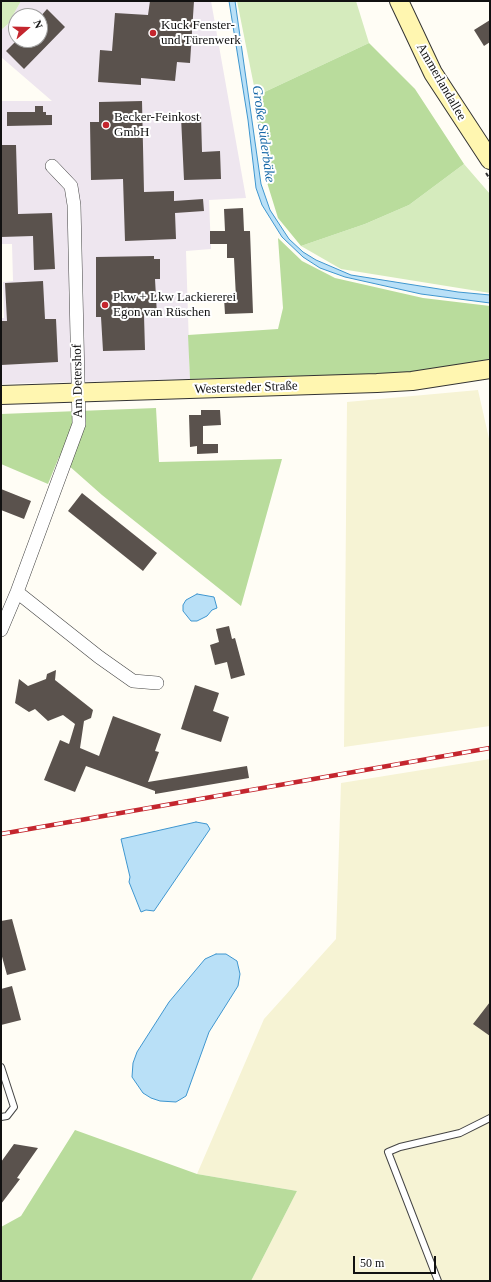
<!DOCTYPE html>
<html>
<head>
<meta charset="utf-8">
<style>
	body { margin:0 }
	#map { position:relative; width:491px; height:1282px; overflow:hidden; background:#fffdf5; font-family:"Times New Roman",serif }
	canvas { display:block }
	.frame { position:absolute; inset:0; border:2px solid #111; pointer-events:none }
	.north { position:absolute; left:8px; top:8px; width:40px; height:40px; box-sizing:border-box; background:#fff; border:1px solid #a0a0a0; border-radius:50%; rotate:70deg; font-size:11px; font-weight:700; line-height:16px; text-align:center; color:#111 }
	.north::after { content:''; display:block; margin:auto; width:14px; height:18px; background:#c4262e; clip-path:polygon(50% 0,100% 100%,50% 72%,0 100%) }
	.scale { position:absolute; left:353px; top:1256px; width:83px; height:18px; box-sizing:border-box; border:2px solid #111; border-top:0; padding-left:5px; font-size:12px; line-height:14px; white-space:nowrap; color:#111; -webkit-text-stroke:3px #fff; paint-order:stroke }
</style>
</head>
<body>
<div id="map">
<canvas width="491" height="1282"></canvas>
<div class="frame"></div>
<div class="north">N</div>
<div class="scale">50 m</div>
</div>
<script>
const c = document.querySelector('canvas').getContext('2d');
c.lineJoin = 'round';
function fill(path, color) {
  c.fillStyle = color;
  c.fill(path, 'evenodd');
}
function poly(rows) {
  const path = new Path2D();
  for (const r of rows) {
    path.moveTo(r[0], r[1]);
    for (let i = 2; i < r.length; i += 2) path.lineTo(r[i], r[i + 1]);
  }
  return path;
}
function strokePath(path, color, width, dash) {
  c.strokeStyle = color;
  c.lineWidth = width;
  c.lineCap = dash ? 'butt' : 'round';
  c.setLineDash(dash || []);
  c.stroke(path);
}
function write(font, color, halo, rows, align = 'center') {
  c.font = font + ' "Times New Roman",serif';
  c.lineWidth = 4;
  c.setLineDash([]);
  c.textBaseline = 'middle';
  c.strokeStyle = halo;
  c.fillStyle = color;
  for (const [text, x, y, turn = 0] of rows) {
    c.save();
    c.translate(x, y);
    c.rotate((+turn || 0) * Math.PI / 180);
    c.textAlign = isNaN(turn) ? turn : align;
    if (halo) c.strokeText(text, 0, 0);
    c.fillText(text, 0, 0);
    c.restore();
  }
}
const industrial = poly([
	[21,1,211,1,246,198,209,200,211,249,186,251,190,379,1,384,1,318,4,318,3,282,13,281,12,244,1,244,1,101,52,101,1,57,1,30,8,24],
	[16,16,40,16,40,40,16,40]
]);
const farmland = poly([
	[478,390,490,443,490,726,344,747,347,402],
	[490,759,490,1281,251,1281,297,1191,197,1174,264,1019,336,939,341,783]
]);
const green = poly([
	[1,1,21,1,8,24,1,30],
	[237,1,356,1,369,43,256,96],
	[464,164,490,194,490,293,341,269,301,246,365,224,409,205]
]);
const forest = poly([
	[369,43,415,89,464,164,409,205,365,224,301,246,278,218,265,176,258,133,256,96],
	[278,238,302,261,335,278,423,298,490,306,490,359,459,366,411,373,190,379,188,335,278,329,283,308],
	[156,408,159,462,282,459,241,606,102,495,59,457,48,484,1,464,1,414],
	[75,1130,197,1174,297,1191,251,1281,1,1281,1,1227,21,1216]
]);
const water = poly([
	[229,1,235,1,261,184,270,210,289,239,303,252,316,260,351,275,458,292,490,295,490,303,421,294,345,277,320,268,303,257,282,237,262,205,256,188,248,120,229,1],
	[197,594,214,597,217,608,212,610,207,616,197,621,191,621,183,611,183,605,186,600,197,594],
	[196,822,207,824,210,829,154,911,146,910,141,912,129,882,130,877,121,839,196,822],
	[216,954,226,954,237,961,240,974,238,986,209,1032,186,1096,176,1102,160,1101,151,1098,143,1093,132,1077,133,1063,137,1052,169,1002,205,959,216,954]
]);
const building = poly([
	[150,1,194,1,190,63,177,62,175,81,141,78,141,85,98,82,100,50,112,51,115,13,148,15],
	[47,9,65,27,24,69,6,51,17,40,40,40,40,17],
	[490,20,490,42,484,46,474,30],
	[142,101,144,192,174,191,174,201,203,199,204,211,175,213,176,239,125,241,123,179,91,180,90,122,99,122,99,102],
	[35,106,43,106,43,112,46,112,46,115,52,115,52,125,7,126,7,112,35,112],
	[201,116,202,152,220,151,221,179,184,180,181,117],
	[1,145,16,145,18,214,52,213,55,269,34,270,33,236,1,237],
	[243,208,244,231,250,231,253,313,225,314,224,298,236,298,234,258,227,258,227,244,210,244,210,231,225,231,224,209],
	[154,256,154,259,160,259,160,279,155,279,157,315,144,315,145,350,103,351,101,317,96,317,96,257],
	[43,281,45,319,56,319,58,362,1,365,1,321,7,321,5,283],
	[201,410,220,410,221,425,203,426,203,444,218,444,218,453,197,454,197,446,190,447,189,415,201,415],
	[1,489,31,501,24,519,1,510],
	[82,493,157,553,143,571,68,511],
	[229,626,232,639,235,638,245,675,231,679,227,662,215,665,210,645,219,642,216,629],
	[56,670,55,680,93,710,91,718,84,721,80,748,99,756,113,716,161,734,155,751,159,752,148,782,247,766,249,778,155,794,155,791,86,766,75,792,44,780,60,740,69,744,75,724,63,715,48,721,35,709,29,712,15,703,19,679,28,686,46,679,47,674],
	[195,685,219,693,213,711,229,717,221,742,181,729],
	[12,919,26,970,7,975,1,953,1,921],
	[12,986,21,1020,1,1025,1,989],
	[490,1002,490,1036,473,1024],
	[14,1144,38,1148,17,1178,20,1179,1,1204,1,1162]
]);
const path = poly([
	[486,173,490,179]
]);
const lane = poly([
	[1,1067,14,1107,7,1116,1,1117],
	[438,1281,388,1152,400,1147,460,1133,490,1118]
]);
const street = poly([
	[17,592,99,657,133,681,157,683],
	[1,630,17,592,79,424,74,205,71,186,52,166]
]);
const secondary = poly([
	[399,1,433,73,490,160],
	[1,395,377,383,412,381,490,369]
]);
const rail = poly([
	[1,834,490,748]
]);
const markers = [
	[153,33,4,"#c4262e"],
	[106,125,4,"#c4262e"],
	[105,305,4,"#c4262e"]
];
const poiNames = [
	["Kuck Fenster-",161,26],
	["und Türenwerk",161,41],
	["Becker-Feinkost",114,118],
	["GmbH",114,133],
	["Pkw + Lkw Lackiererei",113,298],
	["Egon van Rüschen",113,313]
];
const streetNames = [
	["Ammerlandallee",441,82,60],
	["Am Detershof",78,381,-91],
	["Westersteder Straße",246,388,-2]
];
const waterNames = [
	["Große Süderbäke",263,134,82]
];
fill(industrial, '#eee6ef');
fill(farmland, '#f6f3d4');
fill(green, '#d5ebbd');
fill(forest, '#b9dc9c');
fill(water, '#b9e0f7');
strokePath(water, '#3f96cf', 1);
fill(building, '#5a524d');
strokePath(lane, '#444', 8);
strokePath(street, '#444', 14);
strokePath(secondary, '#333', 20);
strokePath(path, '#333', 2, [4, 2]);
strokePath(lane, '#fff', 6);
strokePath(street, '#fff', 13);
strokePath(secondary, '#fff6b0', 18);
strokePath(rail, '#c4262e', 4.5);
strokePath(rail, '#fff', 3, [9]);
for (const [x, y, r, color] of markers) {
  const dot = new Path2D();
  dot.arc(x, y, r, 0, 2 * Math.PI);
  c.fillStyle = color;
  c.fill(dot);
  strokePath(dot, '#fff', 1.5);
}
write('13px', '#111', '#fff', poiNames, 'left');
write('13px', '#111', '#fff', streetNames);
write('italic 14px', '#1768a6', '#fff', waterNames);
</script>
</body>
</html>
